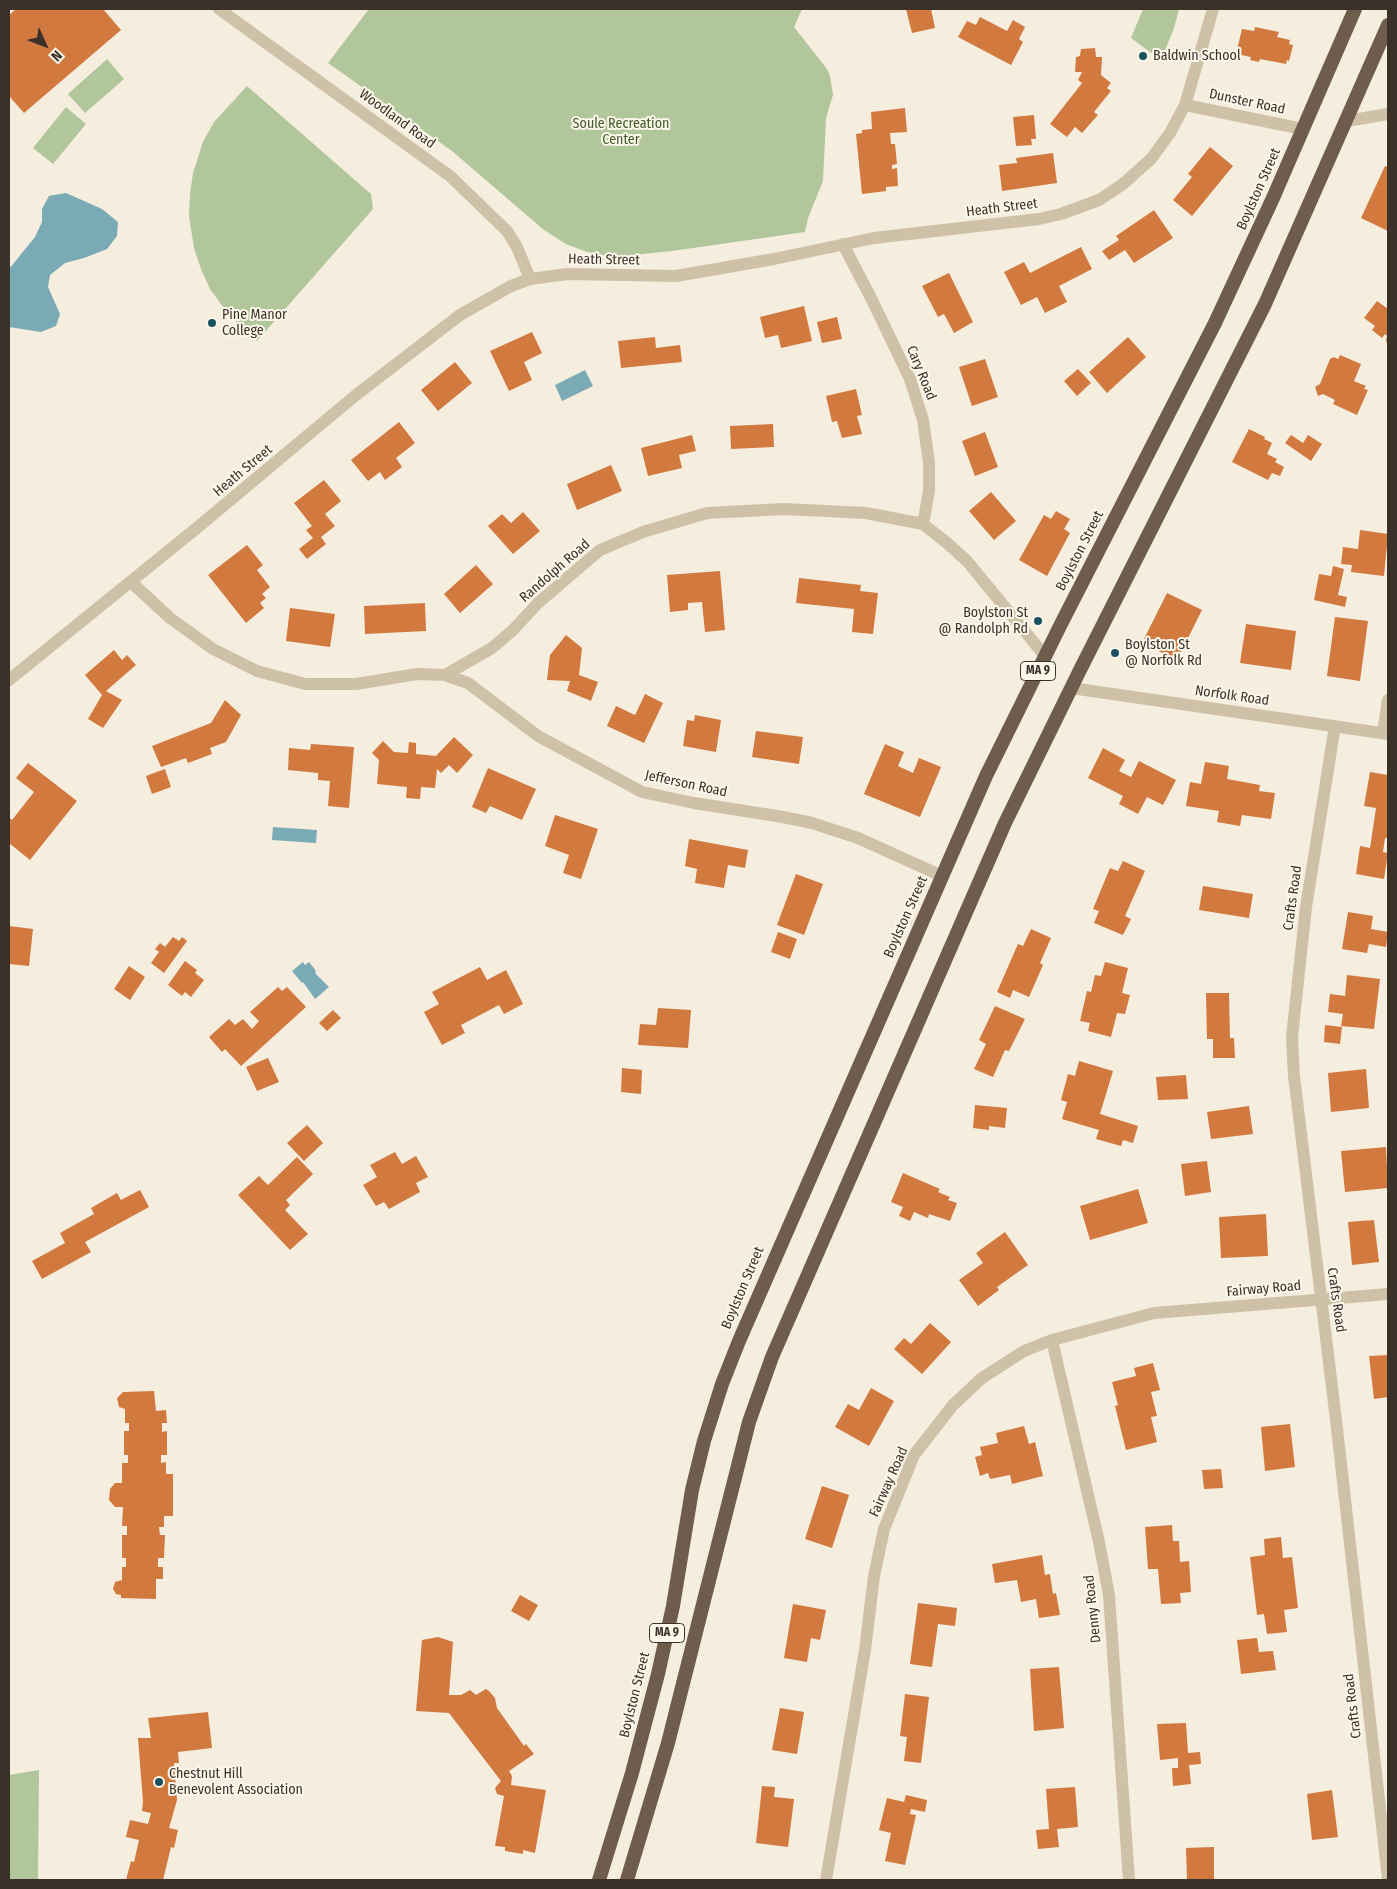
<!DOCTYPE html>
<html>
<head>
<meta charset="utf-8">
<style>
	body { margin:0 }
	#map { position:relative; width:1397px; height:1889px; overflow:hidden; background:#f5eede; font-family:"Fira Sans Condensed",sans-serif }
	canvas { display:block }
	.frame { position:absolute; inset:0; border:10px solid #3b3129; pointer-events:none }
	.north { position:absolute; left:20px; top:20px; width:50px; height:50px; -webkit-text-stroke:4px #fcf7eb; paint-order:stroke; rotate:133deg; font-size:14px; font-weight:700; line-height:20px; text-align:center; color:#3b3129 }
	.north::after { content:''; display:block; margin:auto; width:18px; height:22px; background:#3b3129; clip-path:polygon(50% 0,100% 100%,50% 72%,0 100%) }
</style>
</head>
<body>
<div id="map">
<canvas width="1397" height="1889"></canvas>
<div class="frame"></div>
<div class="north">N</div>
</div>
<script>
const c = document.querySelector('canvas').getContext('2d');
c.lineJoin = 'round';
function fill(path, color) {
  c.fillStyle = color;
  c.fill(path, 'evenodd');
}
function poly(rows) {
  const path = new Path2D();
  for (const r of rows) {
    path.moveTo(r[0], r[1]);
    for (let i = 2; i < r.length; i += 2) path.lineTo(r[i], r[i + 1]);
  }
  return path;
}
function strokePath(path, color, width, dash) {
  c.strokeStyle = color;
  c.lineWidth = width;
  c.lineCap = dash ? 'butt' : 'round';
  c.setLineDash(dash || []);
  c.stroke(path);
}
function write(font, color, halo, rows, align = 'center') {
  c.font = font + ' "Fira Sans Condensed",sans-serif';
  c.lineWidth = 4;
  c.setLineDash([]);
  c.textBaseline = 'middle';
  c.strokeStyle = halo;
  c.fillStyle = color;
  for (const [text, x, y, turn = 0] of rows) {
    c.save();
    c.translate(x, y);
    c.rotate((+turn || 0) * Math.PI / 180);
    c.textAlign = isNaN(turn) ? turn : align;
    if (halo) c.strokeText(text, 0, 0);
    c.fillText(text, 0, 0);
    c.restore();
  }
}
const green = poly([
	[369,9,802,9,794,27,827,69,830,76,833,95,826,118,823,181,808,218,805,232,672,251,612,257,587,252,566,244,544,230,452,151,328,63],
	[1143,9,1179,9,1174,28,1161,60,1131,38],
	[107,59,124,79,85,113,68,94],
	[247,86,371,194,373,209,257,341,229,315,210,289,201,269,194,248,189,216,190,194,193,173,203,142,214,122],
	[66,107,86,124,53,164,33,148],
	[39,1770,38,1880,9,1880,9,1775]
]);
const water = poly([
	[66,193,102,209,118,222,117,236,107,249,84,258,65,263,50,275,48,287,60,314,56,326,41,332,9,327,9,269,35,237,42,222,42,209,49,196],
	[585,370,593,386,562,401,555,385],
	[273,827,317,830,316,843,272,840],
	[303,962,305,965,309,962,316,971,315,973,329,987,315,999,303,982,302,983,292,971]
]);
const building = poly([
	[16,9,103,9,121,30,24,113,9,96,9,15],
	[906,9,931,9,935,28,912,33],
	[980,17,1007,31,1013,20,1025,27,1019,39,1023,42,1011,65,958,37,967,21,976,25],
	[1255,27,1279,32,1277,37,1290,40,1289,44,1293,45,1289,61,1287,60,1286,64,1260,59,1259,62,1250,60,1251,57,1236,54,1242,29,1254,31],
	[1095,48,1096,57,1102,57,1101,75,1111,83,1107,88,1111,91,1094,112,1098,115,1082,133,1075,127,1067,137,1050,124,1082,83,1078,80,1082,72,1075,72,1076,57,1080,56,1081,49],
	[905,108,907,132,890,133,891,144,895,144,897,164,892,165,892,169,897,168,898,186,886,187,886,191,862,194,856,134,862,133,862,130,872,129,871,112],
	[1034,115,1036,139,1031,139,1032,145,1016,146,1013,117],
	[1210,147,1233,166,1192,216,1173,200,1192,177,1188,174],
	[1053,153,1057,183,1002,191,999,165,1017,163,1016,158],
	[1385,166,1388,167,1388,231,1361,218],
	[1154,210,1173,238,1134,263,1125,250,1109,260,1102,251,1119,240,1116,236],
	[1081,247,1092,269,1059,286,1067,302,1045,313,1037,297,1021,305,1004,272,1024,262,1030,273],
	[949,273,973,322,954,333,944,314,938,317,922,286],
	[1377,301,1388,309,1388,346,1386,341,1387,336,1385,334,1382,338,1372,330,1375,326,1364,318],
	[804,306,812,341,781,348,778,335,765,338,760,317],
	[837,317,842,339,822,343,817,322],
	[532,332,542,353,524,362,532,380,509,391,490,351],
	[655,337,656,348,680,345,682,362,621,368,618,341],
	[1128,337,1146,357,1107,393,1089,372],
	[1340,355,1361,364,1354,381,1366,386,1364,389,1368,390,1357,415,1333,404,1335,400,1323,394,1318,396,1315,387,1320,384,1330,359,1334,357,1338,359],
	[985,359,998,397,972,406,959,367],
	[455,362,472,383,438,411,421,390],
	[1078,369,1091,383,1077,396,1064,381],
	[856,389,862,415,857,416,862,434,842,438,837,421,832,422,826,396],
	[399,422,415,443,396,458,402,467,385,480,380,472,368,481,351,460],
	[773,424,774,447,731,449,730,426],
	[1249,429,1265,437,1264,439,1272,443,1267,454,1277,459,1275,462,1284,467,1280,476,1272,473,1268,480,1232,462],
	[985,432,998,467,975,476,962,441],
	[692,435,696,451,679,455,682,468,648,476,641,448],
	[1291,435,1303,443,1308,435,1322,444,1311,461,1285,443],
	[611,465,622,491,577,510,567,484],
	[324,480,341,501,325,514,335,526,321,537,326,544,307,559,299,549,313,538,306,530,312,526,294,503],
	[991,492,1016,521,994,540,969,511],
	[1056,511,1070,519,1064,529,1070,533,1047,576,1019,560,1044,515,1051,519],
	[523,512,540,531,513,554,488,526,502,514,511,523],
	[1360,530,1388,534,1384,576,1351,572,1352,565,1341,564,1343,547,1358,549],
	[247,545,263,565,257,570,270,587,262,594,266,598,260,603,264,608,246,623,208,575],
	[476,565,493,584,460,613,444,594],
	[1333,566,1344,569,1338,595,1347,597,1345,607,1314,600,1319,574,1331,576],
	[720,571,725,630,705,632,702,602,688,603,688,610,670,612,667,575],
	[799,578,861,585,860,591,878,593,873,634,852,632,854,609,796,603],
	[1167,593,1202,610,1177,660,1142,643],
	[425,603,426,631,365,634,364,606],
	[290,608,335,614,330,647,286,641],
	[1335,617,1368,621,1360,681,1327,676],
	[1246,624,1296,631,1291,670,1240,663],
	[566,635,582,648,579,675,598,682,591,701,567,691,570,681,547,680,550,655],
	[114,650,122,660,127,655,136,665,106,691,122,700,103,728,88,719,102,695,85,675],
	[645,694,663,703,644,743,607,726,616,706,635,715],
	[225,700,241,715,226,742,210,748,212,754,188,763,186,758,161,767,152,746,211,723],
	[695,715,721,720,716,752,683,746,687,720,694,721],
	[756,731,803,737,799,764,752,757],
	[454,737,473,755,457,773,449,765,441,773,437,769,435,788,421,787,420,799,406,798,407,787,377,784,379,760,372,753,383,741,394,752,408,753,409,742,416,743,416,754,436,756],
	[311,744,354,747,349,808,328,806,330,781,318,780,318,773,288,770,289,748,310,750],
	[885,744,904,752,898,766,913,773,919,758,941,767,920,817,864,794],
	[1103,748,1125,760,1119,771,1131,777,1139,761,1176,780,1163,805,1147,797,1138,814,1119,804,1123,796,1088,778],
	[1205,762,1229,766,1227,779,1260,785,1259,791,1275,793,1271,819,1242,815,1240,826,1217,822,1219,811,1186,806,1190,782,1201,784],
	[28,763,77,801,30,860,9,843,9,818,12,820,34,792,16,778],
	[488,768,536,789,522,820,490,806,486,813,472,807],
	[165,769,171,787,152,794,146,776],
	[1370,772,1388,775,1388,838,1385,838,1383,852,1388,853,1384,879,1356,874,1360,846,1370,848,1376,808,1364,806],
	[555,815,598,829,581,879,563,873,569,855,545,846],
	[689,839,748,850,745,868,728,865,724,888,695,883,697,869,685,866],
	[1123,861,1145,871,1125,916,1131,919,1123,935,1094,923,1099,911,1093,909,1110,868,1118,871],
	[796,874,823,884,804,935,777,925],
	[1203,886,1253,894,1249,918,1199,910],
	[1348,912,1373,916,1371,929,1388,932,1386,947,1369,944,1367,953,1342,949],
	[9,926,33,929,29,966,9,964],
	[1031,929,1051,938,1040,963,1043,965,1029,997,1013,990,1010,998,997,992,1018,944,1023,946],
	[778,932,797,939,790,959,771,952],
	[173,937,179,941,182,937,187,941,164,973,151,963,159,952,155,949,160,943,165,947],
	[185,961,197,970,195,973,204,980,191,997,185,992,182,996,168,985],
	[1105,962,1128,968,1122,993,1130,995,1125,1014,1117,1013,1111,1037,1088,1031,1090,1023,1080,1021,1087,991,1091,992,1095,975,1101,976],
	[129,966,145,977,130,1000,114,989],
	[480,967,487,980,506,970,523,1004,504,1014,499,1005,461,1025,465,1033,442,1045,424,1012,439,1004,432,992],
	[1347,975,1380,979,1374,1029,1341,1026,1343,1014,1328,1012,1330,994,1345,996],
	[278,987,282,991,287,987,306,1007,241,1066,225,1049,222,1052,209,1037,229,1019,235,1025,243,1019,252,1029,259,1021,250,1012],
	[1206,993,1229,993,1230,1038,1234,1038,1235,1058,1213,1058,1213,1039,1207,1039],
	[995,1006,1025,1019,1009,1051,1005,1050,993,1077,974,1069,986,1044,979,1040],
	[658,1008,691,1010,688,1048,638,1045,640,1024,656,1025],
	[333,1010,341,1018,327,1031,319,1023],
	[1325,1025,1342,1027,1340,1044,1324,1042],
	[268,1058,279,1082,257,1091,246,1067],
	[1079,1061,1113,1071,1100,1114,1138,1126,1133,1143,1123,1140,1121,1146,1096,1139,1099,1130,1062,1119,1067,1102,1061,1100,1068,1074,1075,1076],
	[622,1068,642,1070,641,1094,621,1092],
	[1366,1069,1369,1108,1331,1112,1328,1073],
	[1186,1075,1188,1099,1158,1100,1156,1077],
	[975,1105,1007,1108,1005,1128,989,1126,989,1130,973,1128],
	[1249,1106,1253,1134,1211,1139,1207,1112],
	[307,1125,323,1143,304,1161,287,1143],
	[1386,1147,1388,1188,1345,1192,1341,1151],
	[395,1152,402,1164,416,1156,428,1177,416,1183,420,1192,389,1209,384,1202,376,1206,363,1185,377,1177,370,1165],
	[297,1157,313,1174,286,1200,290,1205,285,1210,308,1234,290,1250,238,1195,259,1176,268,1185],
	[1207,1161,1211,1192,1185,1196,1181,1164],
	[903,1173,940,1189,938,1192,950,1197,948,1200,957,1203,950,1221,929,1214,928,1218,914,1212,910,1221,899,1216,903,1207,891,1202],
	[1138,1189,1148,1223,1090,1240,1080,1206],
	[140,1190,149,1207,85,1242,91,1252,42,1279,32,1261,65,1243,60,1233,94,1214,91,1208,117,1193,121,1200],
	[1266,1214,1268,1256,1221,1258,1219,1217],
	[1374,1220,1379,1262,1352,1265,1348,1222],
	[1005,1232,1028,1265,997,1287,999,1290,978,1306,959,1280,983,1263,976,1253],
	[930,1323,951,1342,922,1374,894,1349,904,1338,911,1344],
	[1388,1355,1388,1397,1374,1399,1369,1356],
	[1153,1363,1160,1390,1151,1392,1157,1416,1151,1417,1157,1442,1126,1450,1115,1406,1118,1405,1112,1382,1136,1376,1134,1368],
	[871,1388,894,1401,869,1446,835,1427,848,1404,859,1410],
	[154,1391,156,1411,166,1410,167,1423,162,1423,162,1432,167,1431,167,1455,161,1455,161,1463,166,1462,166,1474,173,1474,173,1516,164,1516,164,1527,159,1527,160,1535,165,1535,164,1558,158,1558,158,1567,163,1567,163,1579,156,1579,156,1599,121,1598,121,1595,116,1594,113,1589,115,1582,122,1580,122,1567,126,1567,126,1558,122,1558,122,1535,127,1535,127,1526,122,1526,123,1507,115,1507,109,1500,110,1489,115,1483,122,1483,122,1463,128,1463,128,1455,124,1455,124,1431,129,1431,129,1423,125,1423,125,1409,119,1407,117,1398,123,1392],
	[1290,1424,1295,1467,1265,1471,1261,1427],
	[1024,1426,1029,1444,1035,1442,1043,1476,1012,1484,1010,1475,990,1479,988,1473,980,1476,975,1457,982,1455,980,1447,998,1443,996,1433],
	[1221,1469,1223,1488,1204,1489,1202,1470],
	[822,1486,849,1495,832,1548,805,1539],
	[1172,1525,1173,1541,1179,1541,1180,1562,1189,1561,1191,1592,1180,1593,1181,1603,1161,1604,1158,1569,1148,1569,1145,1527],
	[1281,1537,1283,1558,1292,1557,1298,1608,1284,1610,1287,1632,1267,1634,1264,1614,1257,1615,1250,1557,1265,1555,1264,1539],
	[1042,1555,1045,1575,1050,1574,1053,1594,1056,1593,1060,1615,1039,1618,1036,1599,1021,1602,1017,1580,995,1583,992,1564],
	[520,1595,538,1605,529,1621,511,1611],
	[918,1603,957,1608,955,1626,938,1624,932,1667,910,1664],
	[793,1604,826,1610,820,1640,811,1638,807,1662,784,1658],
	[438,1637,453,1642,449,1695,461,1695,470,1690,476,1695,486,1689,489,1691,495,1698,497,1708,524,1746,526,1744,534,1754,509,1771,512,1776,511,1785,546,1790,535,1853,523,1850,523,1854,505,1851,505,1847,495,1846,504,1796,497,1794,495,1788,501,1781,449,1713,416,1711,422,1640],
	[1257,1638,1259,1652,1273,1651,1276,1670,1241,1674,1237,1640],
	[1059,1667,1064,1728,1034,1731,1030,1669],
	[905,1694,929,1697,921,1763,904,1761,907,1737,900,1736],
	[780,1708,804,1712,797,1754,772,1750],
	[208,1712,212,1748,178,1752,179,1763,174,1763,177,1800,169,1828,178,1830,174,1848,171,1847,163,1880,126,1880,131,1861,134,1862,139,1840,126,1837,130,1820,148,1824,151,1813,142,1811,143,1802,138,1738,151,1738,148,1718],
	[1186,1723,1188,1753,1200,1752,1201,1764,1189,1765,1191,1784,1173,1786,1172,1768,1178,1768,1178,1758,1160,1760,1157,1724],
	[762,1786,775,1787,774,1797,794,1799,788,1847,756,1843],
	[1075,1787,1078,1827,1057,1829,1059,1847,1038,1849,1036,1830,1049,1829,1046,1789],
	[1332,1790,1338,1837,1312,1840,1307,1794],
	[906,1795,927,1800,925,1812,911,1809,910,1814,916,1815,905,1865,885,1861,891,1833,879,1830,887,1798,904,1802],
	[1214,1847,1214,1880,1187,1880,1186,1848]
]);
const minor = poly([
	[1185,105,1303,129],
	[1347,121,1388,114],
	[843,244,872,300,910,379,923,420,929,463,929,491,923,524],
	[131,582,170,618,213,649,257,671,305,684,356,684,417,674,445,675,492,648,513,630,538,603,600,550,643,532,707,513,784,509,866,513,923,524,947,543,967,561,1045,656],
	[445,675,468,683,538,736,642,792,694,803,783,817,812,823,858,838,942,876],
	[1383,733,1388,700],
	[1052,1340,1099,1542,1109,1595,1129,1880],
	[826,1880,865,1650,874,1576,884,1529,914,1455,953,1405,982,1378,1024,1351,1052,1340,1154,1313,1388,1294]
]);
const tertiary = poly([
	[219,9,450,176,507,231,517,247,530,279],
	[9,680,198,527,356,395,460,315,511,286,530,279,568,274,676,276,774,259,874,238,1039,219,1061,214,1099,200,1123,184,1151,159,1170,133,1185,105,1213,9],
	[1071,688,1388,734],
	[1335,726,1306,907,1292,1037,1294,1076,1336,1420,1388,1879]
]);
const trunk = poly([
	[599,1880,632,1773,658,1674,673,1606,692,1490,704,1441,722,1384,739,1341,986,776,1061,624,1215,323,1273,198,1355,9],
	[627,1880,668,1743,749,1422,772,1357,1005,823,1080,670,1265,304,1388,25]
]);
const markers = [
	[1143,56,5,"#195161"],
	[212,323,5,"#195161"],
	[1038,621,5,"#195161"],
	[1115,653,5,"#195161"],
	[159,1782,5,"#195161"]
];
const shields = [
	[1038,671,35],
	[667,1633,35]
];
const shieldNames = [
	["MA 9",1038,671],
	["MA 9",667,1633]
];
const poiNames = [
	["Baldwin School",1153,56],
	["Pine Manor",222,315],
	["College",222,331],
	["Boylston St",1028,613,"right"],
	["@ Randolph Rd",1028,629,"right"],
	["Boylston St",1125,645],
	["@ Norfolk Rd",1125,661],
	["Chestnut Hill",169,1774],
	["Benevolent Association",169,1790]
];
const streetNames = [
	["Dunster Road",1247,102,12],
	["Woodland Road",397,119,36],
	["Boylston Street",1259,189,-66],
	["Heath Street",1002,208,-7],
	["Heath Street",604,260,1],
	["Cary Road",921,373,68],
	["Heath Street",243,471,-40],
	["Boylston Street",1080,551,-63],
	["Randolph Road",555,571,-41],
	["Norfolk Road",1232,696,8],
	["Jefferson Road",686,784,12],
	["Crafts Road",1293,898,-82],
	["Boylston Street",906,917,-66],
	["Boylston Street",743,1288,-67],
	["Fairway Road",1264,1289,-5],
	["Crafts Road",1336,1300,82],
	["Fairway Road",889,1482,-66],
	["Denny Road",1093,1609,-96],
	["Boylston Street",635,1695,-76],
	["Crafts Road",1353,1706,-97]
];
const parkNames = [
	["Soule Recreation",621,124],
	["Center",621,140]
];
fill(green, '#b1c69b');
fill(water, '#79aab5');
fill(building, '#d2793f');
strokePath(minor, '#cfc0a8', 12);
strokePath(tertiary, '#cfc0a8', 12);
strokePath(trunk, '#6e5c4c', 14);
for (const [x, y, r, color] of markers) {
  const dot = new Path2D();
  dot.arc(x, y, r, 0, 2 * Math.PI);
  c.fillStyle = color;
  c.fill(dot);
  strokePath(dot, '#fcf7eb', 2);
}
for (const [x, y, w] of shields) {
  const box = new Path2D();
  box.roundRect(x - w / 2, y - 9.5, w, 19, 4);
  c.fillStyle = '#fcf7eb';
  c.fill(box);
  strokePath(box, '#3b3129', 1);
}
write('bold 12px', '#3b3129', null, shieldNames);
write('14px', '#3b3129', '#fcf7eb', poiNames, 'left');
write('14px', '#3b3129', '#fcf7eb', streetNames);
write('14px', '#425c2a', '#fcf7eb', parkNames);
</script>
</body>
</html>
